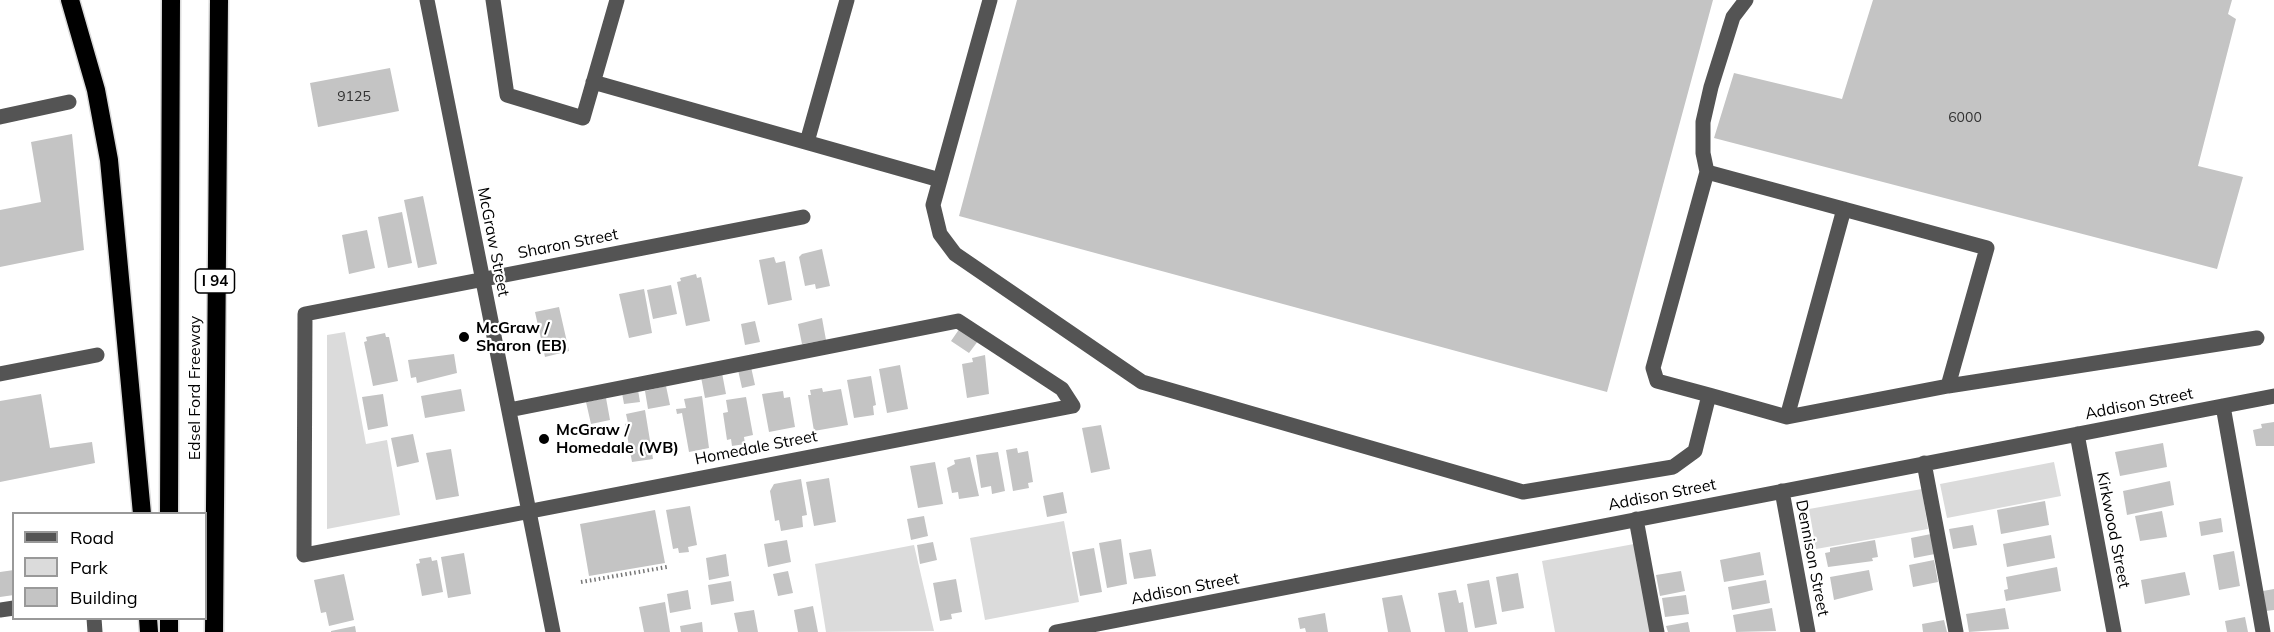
<!DOCTYPE html>
<html>
<head>
<meta charset="utf-8">
<style>
	body { margin:0 }
	#map { position:relative; width:2274px; height:632px; overflow:hidden; background:#fff; font-family:Mulish,sans-serif }
	canvas { display:block }
	.legend { position:absolute; left:12px; top:512px; width:195px; height:108px; box-sizing:border-box; background:#fff; border:2px solid #999; margin:0; padding:8px 10px; list-style:none; font-size:18px; color:#000 }
	.legend li { display:flex; align-items:center; gap:12px; height:30px }
	.legend b { width:30px; border:2px solid #999 }
</style>
</head>
<body>
<div id="map">
<canvas width="2274" height="632"></canvas>
<ul class="legend">
<li><b style="height:8px;background:#545454"></b>Road</li>
<li><b style="height:16px;background:#dbdbdb"></b>Park</li>
<li><b style="height:16px;background:#c4c4c4"></b>Building</li>
</ul>
</div>
<script>
const c = document.querySelector('canvas').getContext('2d');
c.lineJoin = 'round';
function fill(path, color) {
  c.fillStyle = color;
  c.fill(path, 'evenodd');
}
function poly(rows) {
  const path = new Path2D();
  for (const r of rows) {
    path.moveTo(r[0], r[1]);
    for (let i = 2; i < r.length; i += 2) path.lineTo(r[i], r[i + 1]);
  }
  return path;
}
function strokePath(path, color, width, dash) {
  c.strokeStyle = color;
  c.lineWidth = width;
  c.lineCap = dash ? 'butt' : 'round';
  c.setLineDash(dash || []);
  c.stroke(path);
}
function write(font, color, halo, rows, align = 'center') {
  c.font = font + ' Mulish,sans-serif';
  c.lineWidth = 4.5;
  c.setLineDash([]);
  c.textBaseline = 'middle';
  c.strokeStyle = halo;
  c.fillStyle = color;
  for (const [text, x, y, turn = 0] of rows) {
    c.save();
    c.translate(x, y);
    c.rotate((+turn || 0) * Math.PI / 180);
    c.textAlign = isNaN(turn) ? turn : align;
    if (halo) c.strokeText(text, 0, 0);
    c.fillText(text, 0, 0);
    c.restore();
  }
}
const green = poly([
	[345,332,366,444,387,440,400,515,327,529,327,335],
	[2054,462,2061,496,1947,518,1940,484],
	[1922,489,1928,529,1816,549,1809,509],
	[1064,521,1079,602,985,620,970,538],
	[1634,544,1650,632,1555,632,1542,561],
	[914,545,934,631,826,632,815,564]
]);
const building = poly([
	[1017,0,1713,0,1607,392,959,216],
	[1873,0,2232,0,2228,14,2236,19,2198,166,2243,177,2217,269,1714,138,1734,73,1842,99],
	[390,68,399,111,318,127,310,83],
	[72,134,84,250,0,267,0,210,41,202,31,142],
	[423,196,437,264,418,268,404,200],
	[402,212,412,263,388,268,378,217],
	[367,230,375,268,349,274,342,235],
	[822,249,830,286,816,289,815,284,805,286,799,257,802,254],
	[774,257,776,263,785,261,792,300,768,305,759,260],
	[696,274,697,278,701,277,710,321,686,326,677,282,681,281,680,278],
	[671,285,677,314,653,319,647,290],
	[644,289,652,333,629,338,619,294],
	[559,307,569,351,545,357,535,312],
	[822,318,826,340,802,344,798,324],
	[755,321,760,342,745,345,741,324],
	[960,328,978,341,969,353,951,341],
	[385,333,386,337,389,337,398,381,373,386,364,342,367,341,366,337],
	[454,354,457,373,417,383,416,377,411,378,408,360],
	[985,355,989,394,967,398,962,364,973,362,972,358],
	[900,365,908,409,887,413,879,369],
	[751,367,755,385,742,388,738,370],
	[722,373,726,394,705,398,701,377],
	[871,376,876,405,873,406,874,415,854,418,847,380],
	[666,386,670,405,648,409,645,391],
	[822,388,823,392,841,389,848,425,814,431,808,395,811,395,810,390],
	[461,389,465,411,425,418,421,396],
	[638,390,640,402,624,404,622,393],
	[783,391,784,398,790,397,795,427,769,432,762,394],
	[41,394,50,448,92,442,95,463,0,482,0,401],
	[383,394,388,426,368,430,362,397],
	[702,396,709,448,689,452,682,413,677,414,676,409,686,408,684,399],
	[746,397,753,435,744,437,745,444,732,446,731,439,727,440,723,413,728,412,726,400],
	[606,398,610,420,591,424,586,402],
	[645,410,653,459,632,462,625,424,628,423,626,414],
	[2274,422,2274,446,2256,446,2253,430,2262,428,2261,424],
	[1101,425,1110,469,1091,473,1082,428],
	[413,434,419,462,397,467,391,438],
	[2163,443,2167,467,2120,476,2115,452],
	[1017,448,1018,453,1028,451,1033,482,1028,483,1029,488,1013,491,1006,450],
	[451,449,459,496,436,500,426,453],
	[998,452,1005,491,992,494,991,486,981,488,976,455],
	[970,457,979,496,959,499,958,492,952,493,947,468,955,464,954,460],
	[935,462,943,504,918,508,910,466],
	[829,478,836,522,814,526,806,482],
	[801,479,807,515,802,516,803,527,781,531,779,520,775,521,770,491,774,484],
	[2170,481,2174,505,2127,515,2123,491],
	[1063,492,1067,513,1047,517,1043,496],
	[2045,501,2049,525,2001,534,1997,510],
	[690,506,697,545,688,547,689,552,679,553,678,548,673,549,666,510],
	[655,510,665,563,589,576,580,524],
	[2162,511,2167,537,2140,541,2135,516],
	[924,516,928,536,911,540,907,519],
	[2221,518,2223,532,2201,536,2199,522],
	[1973,525,1977,545,1953,549,1949,529],
	[1931,534,1935,554,1914,558,1911,538],
	[2051,535,2055,558,2007,567,2003,544],
	[1121,539,1127,584,1107,588,1099,543],
	[787,540,791,562,768,567,764,544],
	[1875,540,1878,557,1872,558,1873,561,1828,567,1825,553,1830,552,1830,548],
	[933,542,937,560,920,564,917,545],
	[1094,548,1102,592,1080,596,1072,552],
	[1151,549,1156,576,1134,579,1129,553],
	[2234,551,2240,586,2219,590,2213,555],
	[1760,552,1764,575,1724,582,1720,560],
	[464,553,471,594,448,598,441,557],
	[726,554,729,576,709,580,706,558],
	[431,557,432,561,437,560,443,592,422,596,416,564,420,563,419,559],
	[1934,560,1938,582,1913,587,1909,565],
	[2057,567,2061,591,2006,601,2004,590,2008,589,2006,577],
	[14,570,14,595,0,597,0,572],
	[1869,570,1873,590,1834,600,1830,577],
	[788,571,793,593,778,596,773,574],
	[1681,571,1685,591,1660,596,1656,575],
	[2185,572,2190,595,2145,604,2141,580],
	[1518,573,1524,608,1502,612,1496,577],
	[344,574,354,620,329,626,326,612,321,613,314,580],
	[956,579,962,612,951,614,952,619,940,621,933,583],
	[1489,580,1497,624,1475,628,1467,584],
	[1766,580,1770,603,1732,610,1728,587],
	[731,581,734,601,711,605,708,585],
	[2274,589,2274,610,2266,611,2263,591],
	[688,590,691,609,670,613,667,594],
	[1456,590,1459,603,1463,602,1468,632,1445,632,1438,593],
	[1402,595,1411,632,1388,632,1382,598],
	[1686,595,1689,614,1665,617,1662,598],
	[665,602,670,632,644,632,639,607],
	[813,606,818,632,798,632,794,610],
	[1772,608,1776,631,1736,632,1733,615],
	[2005,608,2009,629,1969,632,1966,614],
	[754,610,758,632,738,632,734,613],
	[1325,613,1328,632,1306,632,1305,628,1300,629,1298,618],
	[2245,617,2248,632,2227,632,2225,621],
	[1944,620,1947,632,1923,632,1922,624],
	[702,622,703,632,681,632,680,626],
	[1688,622,1690,632,1668,632,1666,626],
	[355,626,356,632,331,632,331,631]
]);
const path = poly([
	[581,582,667,567]
]);
const minor = poly([
	[427,0,553,632],
	[493,0,507,95,583,118,617,0],
	[990,0,933,205,940,234,955,254,1142,382,1523,492,1673,467,1695,451,1709,395,1657,381,1653,368,1707,172,1703,153,1703,122,1711,87,1733,17,1746,0],
	[593,82,940,180],
	[0,117,69,102],
	[807,142,847,0],
	[1707,172,1987,248,1948,386],
	[0,374,97,355],
	[1709,395,1787,417,1948,386,2257,338],
	[2223,406,2263,632],
	[509,410,958,321,1062,389,1073,406,304,555,305,314,803,217],
	[1787,417,1844,209],
	[2077,434,2114,632],
	[1924,463,1956,632],
	[1782,491,1808,632],
	[1636,519,1657,632],
	[0,610,14,608],
	[94,618,95,632],
	[1056,632,2274,396]
]);
const highway = poly([
	[70,0,96,90,109,160,142,514],
	[169,514,171,0],
	[148,618,149,632],
	[169,632,169,618],
	[214,632,219,0]
]);
const markers = [
	[464,337,6,"#000"],
	[544,439,6,"#000"]
];
const numberNames = [
	["9125",354,97],
	["6000",1965,118]
];
const shields = [
	[215,281,39]
];
const shieldNames = [
	["I 94",215,281]
];
const streetNames = [
	["McGraw Street",493,242,79],
	["Sharon Street",568,244,-11],
	["Edsel Ford Freeway",195,388,-90],
	["Addison Street",2139,404,-11],
	["Homedale Street",756,448,-11],
	["Addison Street",1662,495,-11],
	["Kirkwood Street",2113,530,79],
	["Dennison Street",1812,558,79],
	["Addison Street",1185,589,-11]
];
const poiNames = [
	["McGraw /",476,328],
	["Sharon (EB)",476,346],
	["McGraw /",556,430],
	["Homedale (WB)",556,448]
];
fill(green, '#dbdbdb');
fill(building, '#c4c4c4');
strokePath(highway, '#dbdbdb', 21);
strokePath(path, '#767676', 4, [1.5, 3]);
strokePath(minor, '#545454', 15);
strokePath(highway, '#000', 18);
for (const [x, y, r, color] of markers) {
  const dot = new Path2D();
  dot.arc(x, y, r, 0, 2 * Math.PI);
  c.fillStyle = color;
  c.fill(dot);
  strokePath(dot, '#fff', 2);
}
write('14px', '#313131', null, numberNames);
for (const [x, y, w] of shields) {
  const box = new Path2D();
  box.roundRect(x - w / 2, y - 12, w, 24, 4.5);
  c.fillStyle = '#fff';
  c.fill(box);
  strokePath(box, '#000', 1.5);
}
write('bold 15px', '#000', null, shieldNames);
write('16px', '#000', '#fff', streetNames);
write('bold 16px', '#000', '#fff', poiNames, 'left');
</script>
</body>
</html>
